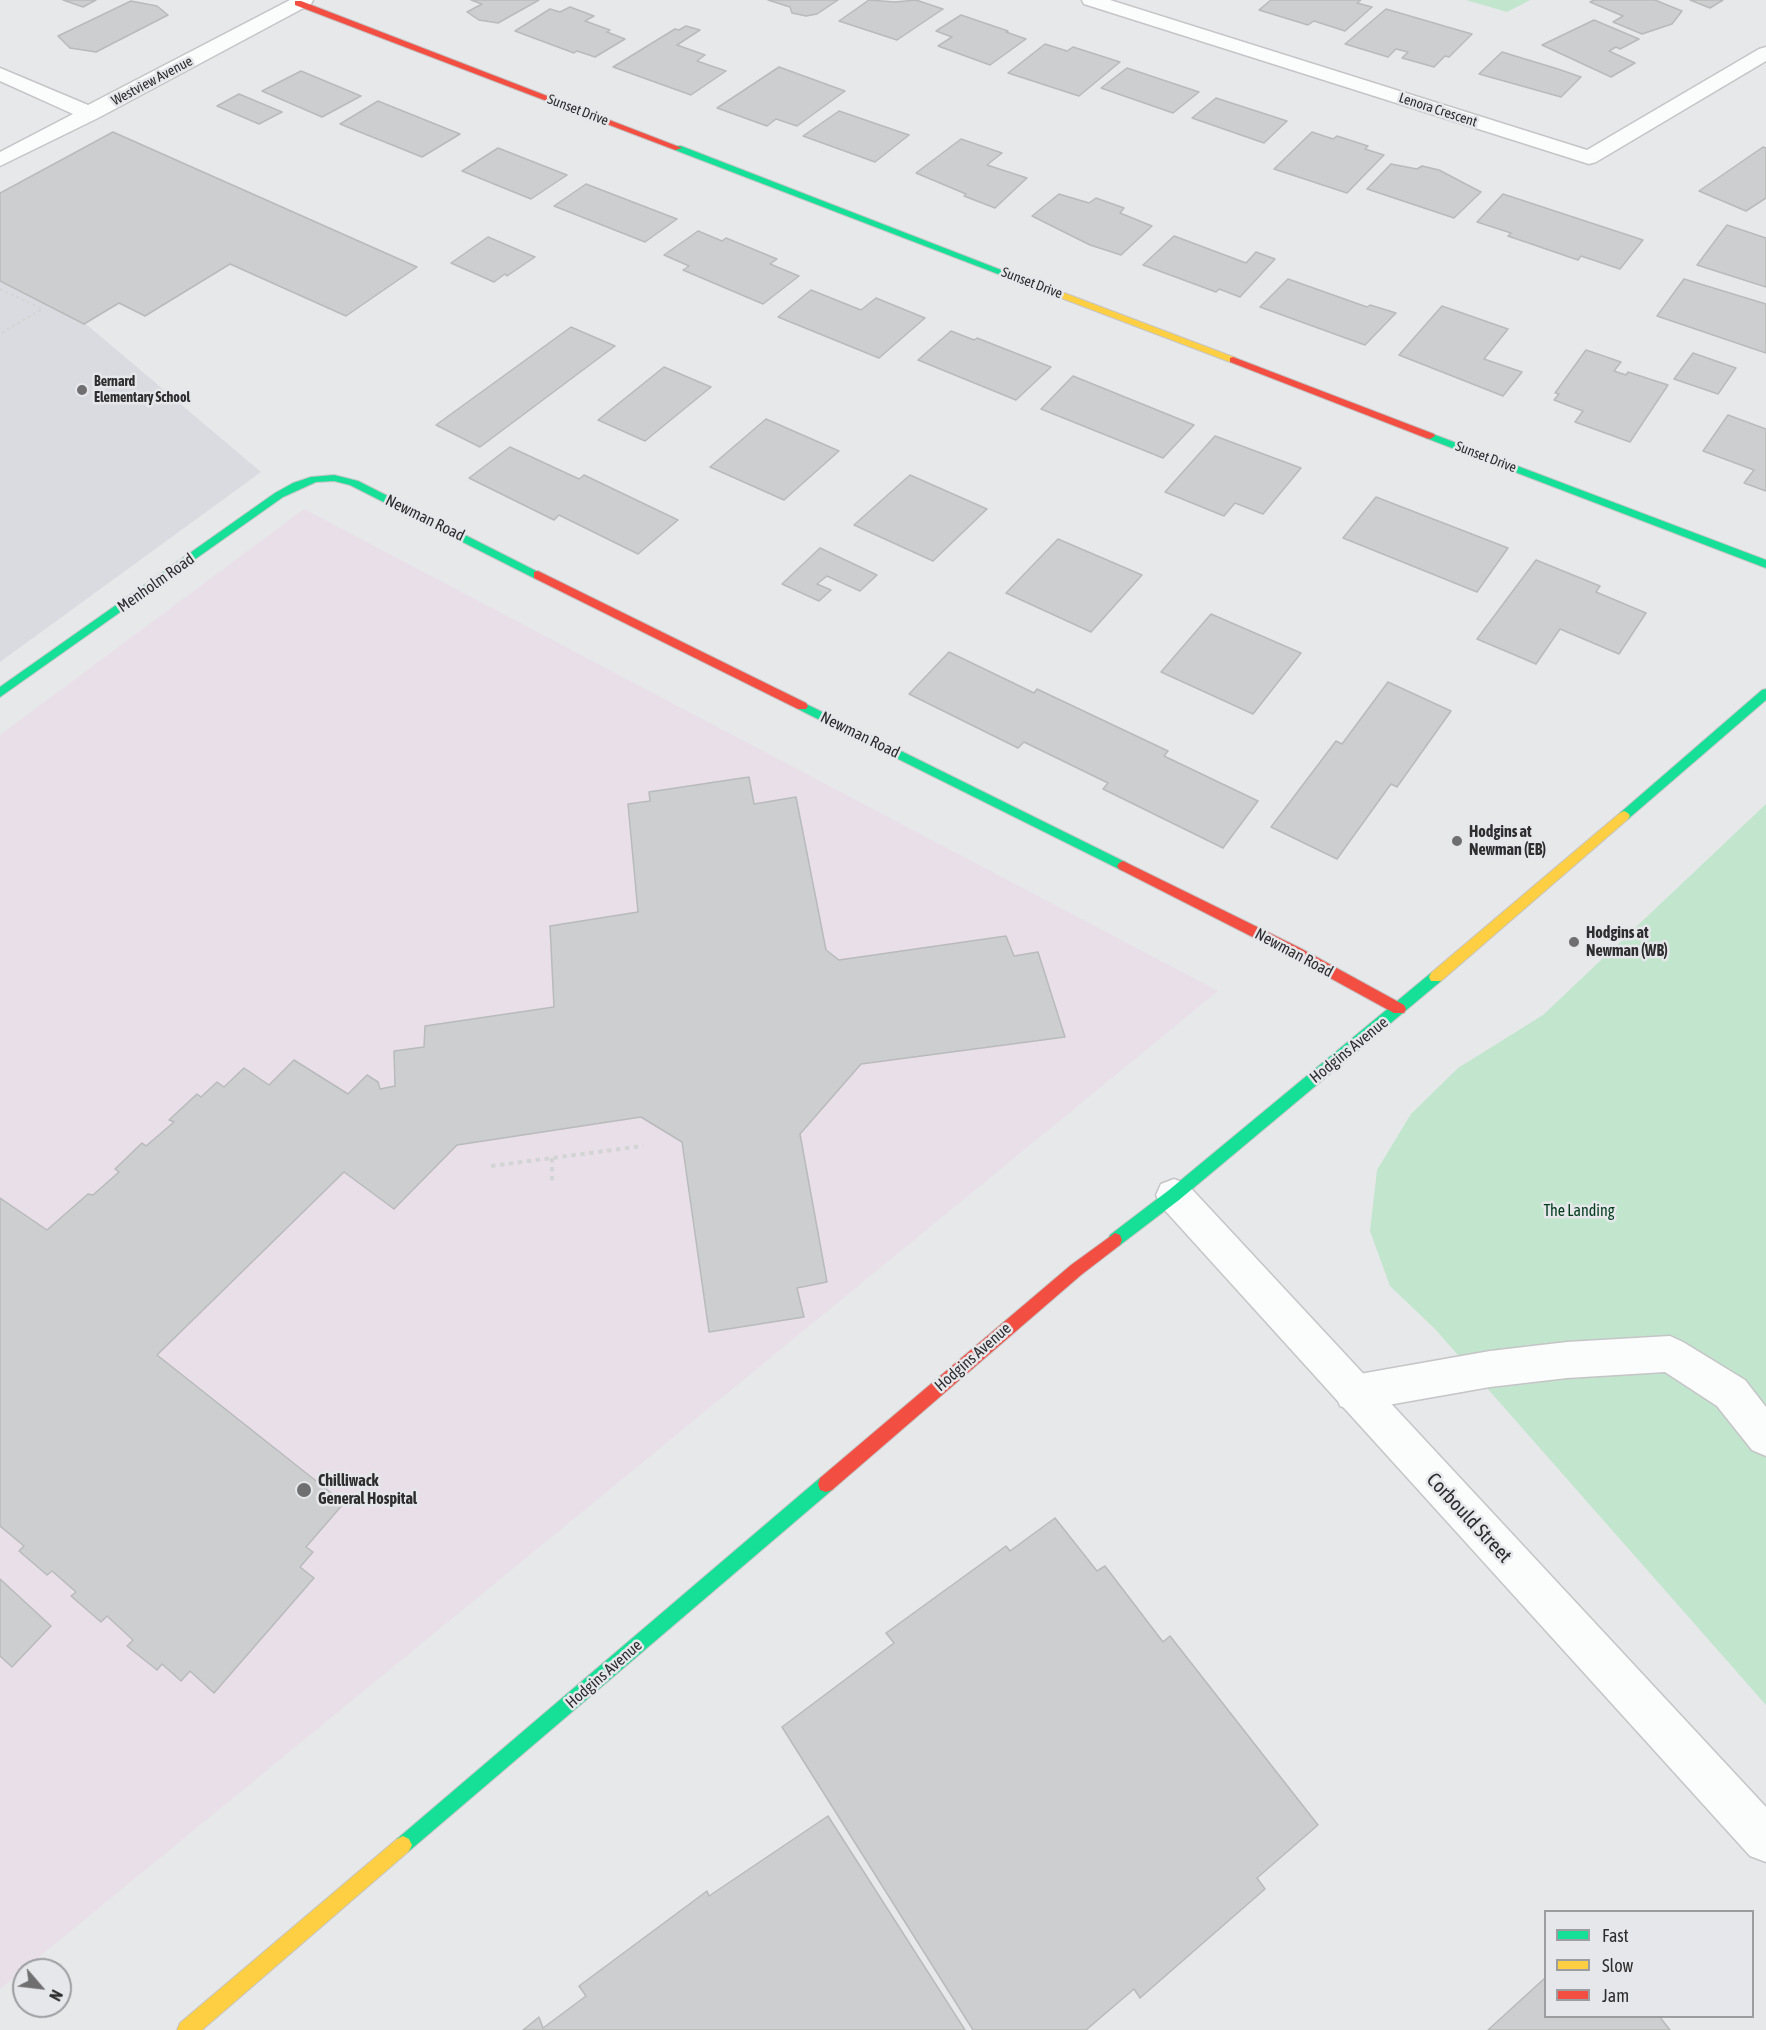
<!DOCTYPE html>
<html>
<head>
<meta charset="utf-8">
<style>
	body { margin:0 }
	#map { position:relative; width:1766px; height:2030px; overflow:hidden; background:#e7e8e9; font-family:"Asap Condensed",sans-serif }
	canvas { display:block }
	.legend { position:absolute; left:1544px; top:1910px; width:210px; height:108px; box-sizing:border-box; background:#e6e7ea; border:2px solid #9c9da0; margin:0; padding:8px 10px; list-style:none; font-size:18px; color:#2e2e30 }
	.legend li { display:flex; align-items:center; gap:12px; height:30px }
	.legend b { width:30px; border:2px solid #9c9da0 }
	.north { position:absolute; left:12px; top:1958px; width:60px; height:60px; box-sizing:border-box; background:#e6e7ea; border:2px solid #9c9da0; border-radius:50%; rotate:118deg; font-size:16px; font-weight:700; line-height:24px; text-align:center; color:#2e2e30 }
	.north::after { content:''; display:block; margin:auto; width:21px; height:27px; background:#6f6f71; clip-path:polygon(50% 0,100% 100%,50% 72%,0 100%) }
</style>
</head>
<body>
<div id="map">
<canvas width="1766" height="2030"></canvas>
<ul class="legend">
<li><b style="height:8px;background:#16e098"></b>Fast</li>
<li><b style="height:8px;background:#ffcf43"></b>Slow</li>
<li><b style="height:8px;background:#f24e42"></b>Jam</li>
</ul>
<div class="north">N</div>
</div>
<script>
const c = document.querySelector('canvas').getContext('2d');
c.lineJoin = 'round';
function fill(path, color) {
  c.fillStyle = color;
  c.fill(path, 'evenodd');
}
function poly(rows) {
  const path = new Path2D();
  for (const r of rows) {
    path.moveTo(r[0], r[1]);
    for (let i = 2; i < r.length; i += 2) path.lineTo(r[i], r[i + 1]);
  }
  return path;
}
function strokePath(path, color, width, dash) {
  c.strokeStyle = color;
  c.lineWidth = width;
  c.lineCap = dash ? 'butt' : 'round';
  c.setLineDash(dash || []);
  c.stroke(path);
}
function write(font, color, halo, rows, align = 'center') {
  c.font = font + ' "Asap Condensed",sans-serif';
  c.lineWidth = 5;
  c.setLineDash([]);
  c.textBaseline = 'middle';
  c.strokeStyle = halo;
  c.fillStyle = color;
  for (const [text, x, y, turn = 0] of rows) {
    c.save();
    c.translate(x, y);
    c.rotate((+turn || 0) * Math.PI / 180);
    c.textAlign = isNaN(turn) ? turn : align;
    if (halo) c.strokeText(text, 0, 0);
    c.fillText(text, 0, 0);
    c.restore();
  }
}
const built = poly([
	[0,276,67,308,261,472,0,662]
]);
const medical = poly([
	[304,509,1218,991,0,1989,0,735]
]);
const green = poly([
	[1466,0,1530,0,1507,12],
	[1766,804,1766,1705,1435,1329,1390,1286,1370,1231,1377,1170,1411,1114,1458,1068,1543,1015]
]);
const building = poly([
	[63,0,96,0,83,7,63,0],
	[471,0,539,0,498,23,479,20,467,12,482,4,471,0],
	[768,0,838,0,817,14,806,16,792,13,790,7,768,0],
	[869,0,895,2,916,0,943,9,897,40,839,21,869,0],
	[1271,0,1361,0,1357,3,1372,7,1345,31,1314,21,1308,25,1259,10,1271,0],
	[1594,0,1655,0,1682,11,1672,24,1642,34,1613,22,1623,16,1590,2,1594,0],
	[1690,0,1723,0,1710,8,1690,0],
	[131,1,157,6,168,15,96,52,70,48,58,36,131,1],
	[570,7,594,16,585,21,610,30,607,32,625,39,595,57,577,51,574,53,515,31,550,9,560,12,570,7],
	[1386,9,1451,28,1472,34,1449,57,1445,56,1434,67,1402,58,1408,52,1396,49,1388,57,1345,44,1386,9],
	[961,15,1008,31,1006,32,1026,39,990,65,938,46,952,37,936,31,961,15],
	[1594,20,1639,39,1620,49,1616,47,1609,51,1635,63,1611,77,1542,45,1594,20],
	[686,26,700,30,677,45,705,55,697,61,726,71,691,95,613,67,675,29,679,30,686,26],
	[1045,44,1067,51,1073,47,1120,62,1079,96,1008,73,1045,44],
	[1502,52,1558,69,1581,77,1561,97,1479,74,1502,52],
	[779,67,845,91,797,126,776,119,767,126,717,108,779,67],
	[1127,68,1199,92,1173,113,1101,88,1127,68],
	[301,71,361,96,322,117,262,91,301,71],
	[239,94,282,112,259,124,217,106,239,94],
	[1216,98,1287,121,1264,143,1192,118,1216,98],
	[378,101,460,134,422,157,340,124,378,101],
	[839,111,909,135,875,162,803,136,839,111],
	[113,132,417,267,346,316,230,264,145,316,119,303,84,324,0,281,0,193,113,132],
	[1312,132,1333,139,1337,136,1368,146,1365,149,1384,155,1347,193,1274,169,1312,132],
	[961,139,1002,153,987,165,1027,178,995,208,964,196,966,194,916,173,961,139],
	[1763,147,1766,148,1766,198,1746,211,1699,191,1763,147],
	[498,148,567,175,531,199,462,171,498,148],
	[1391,164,1417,169,1422,166,1439,170,1481,192,1454,218,1367,189,1391,164],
	[586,184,677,219,645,242,554,206,586,184],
	[1059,194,1089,203,1096,198,1124,208,1120,213,1152,226,1121,255,1090,245,1032,216,1059,194],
	[1503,194,1643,240,1620,269,1581,256,1578,260,1508,236,1511,233,1477,222,1503,194],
	[1727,225,1766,238,1766,287,1697,265,1727,225],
	[698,231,722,241,726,238,777,259,770,264,799,276,763,304,683,270,689,266,664,255,698,231],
	[1174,236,1246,263,1256,252,1275,259,1240,297,1219,289,1216,292,1143,265,1174,236],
	[488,237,535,257,507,276,505,274,494,282,451,263,488,237],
	[1288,279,1367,307,1370,305,1396,313,1365,345,1260,307,1288,279],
	[1684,279,1766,304,1766,353,1657,316,1684,279],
	[811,290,861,310,876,298,925,318,879,358,778,317,811,290],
	[1442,306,1508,329,1484,359,1522,372,1503,396,1399,355,1442,306],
	[571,327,615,346,480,447,436,425,571,327],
	[951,331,974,340,977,338,1051,367,1016,400,918,360,951,331],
	[1586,350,1621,362,1614,371,1626,375,1628,372,1668,385,1630,442,1575,422,1583,411,1554,400,1559,394,1555,393,1586,350],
	[1693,353,1736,368,1718,394,1674,379,1693,353],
	[664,367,711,387,645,441,598,420,664,367],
	[1073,376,1194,425,1163,458,1041,409,1073,376],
	[1728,415,1766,429,1766,491,1744,483,1754,470,1703,451,1728,415],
	[766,419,839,451,784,500,710,467,766,419],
	[1215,436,1301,468,1263,514,1235,503,1224,516,1165,492,1215,436],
	[510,447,579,479,584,475,678,520,638,554,559,515,554,520,469,478,510,447],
	[910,475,987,509,933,561,854,525,910,475],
	[1376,497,1508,548,1477,592,1343,538,1376,497],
	[1058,539,1142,575,1091,632,1006,593,1058,539],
	[820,548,877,575,860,591,827,576,817,584,831,590,819,601,782,584,820,548],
	[1536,560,1600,586,1596,592,1646,613,1619,654,1560,629,1536,664,1477,639,1536,560],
	[1211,614,1301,653,1253,714,1161,672,1211,614],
	[949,652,1034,693,1037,689,1168,751,1164,756,1258,801,1223,848,1103,789,1108,783,1024,742,1018,748,909,694,949,652],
	[1388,682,1451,711,1397,787,1391,784,1337,859,1271,827,1336,741,1342,744,1388,682],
	[749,777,754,804,796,797,826,950,839,960,1006,936,1014,956,1038,952,1065,1037,861,1064,800,1134,827,1282,797,1288,804,1317,709,1332,682,1142,641,1117,457,1145,394,1209,344,1172,157,1355,344,1503,306,1547,313,1552,300,1567,314,1578,214,1693,190,1671,181,1681,162,1664,157,1670,127,1646,133,1640,107,1616,101,1622,71,1596,76,1592,52,1571,47,1575,19,1551,24,1546,0,1526,0,1198,47,1230,88,1194,93,1195,119,1172,115,1169,142,1143,146,1146,174,1122,169,1120,197,1094,201,1097,217,1082,224,1087,244,1068,269,1085,294,1060,348,1094,367,1075,378,1082,380,1089,395,1086,394,1051,424,1047,425,1026,554,1007,550,926,638,912,628,804,650,801,649,792,749,777],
	[1055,1518,1097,1571,1105,1566,1163,1642,1170,1636,1318,1825,1257,1878,1265,1889,1140,1998,1134,1989,1086,2030,973,2030,782,1727,894,1643,886,1633,1006,1546,1010,1551,1055,1518],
	[0,1579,51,1626,12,1667,0,1656,0,1579],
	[828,1816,965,2030,523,2030,539,2017,543,2028,586,1996,579,1986,707,1891,709,1896,828,1816],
	[1546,1977,1546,2016,1659,2016,1670,2030,1488,2030,1546,1977]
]);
const pathFar1 = poly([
	[0,289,42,309,0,334]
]);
const path = poly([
	[552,1158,552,1184],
	[491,1166,643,1146]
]);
const lane = poly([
	[1670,1336,1683,1342,1745,1380,1766,1407,1766,1456,1752,1450,1717,1406,1665,1372,1567,1378,1490,1387,1354,1411,1340,1406,1335,1393,1340,1380,1354,1375,1490,1351,1567,1342,1670,1336]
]);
const street = poly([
	[290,0,313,0,311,4,98,118,0,166,0,152,73,114,0,81,0,68,88,105,290,0],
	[1082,0,1110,0,1587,150,1759,49,1766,47,1766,61,1596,162,1589,164,1084,4,1082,0],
	[1174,1179,1187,1184,1766,1807,1766,1862,1750,1856,1161,1206,1156,1195,1161,1184,1174,1179]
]);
const fast = poly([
	[675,146,681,146,1027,280,1019,282,675,150,675,146],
	[1430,433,1766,560,1766,568,1426,438,1425,436,1430,433],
	[334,475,358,481,544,575,542,578,534,578,350,485,334,481,316,482,283,497,0,697,0,687,275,493,293,483,311,477,334,475],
	[1766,689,1766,700,1628,819,1620,819,1618,816,1620,813,1762,690,1766,689],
	[802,702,1127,863,1129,866,1123,871,1119,869,798,709,796,706,798,703,802,702],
	[1436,972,1441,973,1443,977,1441,981,1179,1200,1120,1245,1115,1247,1110,1245,1108,1240,1110,1235,1169,1190,1431,973,1436,972],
	[826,1476,832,1478,834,1484,832,1490,409,1851,403,1854,397,1851,394,1845,397,1839,820,1478,826,1476]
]);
const slow = poly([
	[1022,277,1236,358,1238,360,1230,362,1019,282,1017,280,1022,277],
	[1624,811,1628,813,1630,816,1628,819,1441,981,1431,981,1429,977,1431,973,1620,813,1624,811],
	[403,1836,409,1839,412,1845,409,1851,202,2030,177,2030,180,2023,397,1839,403,1836]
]);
const jam = poly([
	[295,1,301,1,682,148,675,150,295,5,295,1],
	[1233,357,1434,434,1435,436,1430,439,1426,438,1230,362,1230,358,1233,357],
	[538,571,806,703,808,706,806,709,798,709,534,578,534,572,538,571],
	[1123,861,1300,948,1404,1005,1406,1009,1404,1013,1394,1013,1290,956,1119,869,1117,866,1119,863,1123,861],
	[1115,1233,1120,1235,1122,1240,1120,1245,1081,1275,832,1490,826,1492,820,1490,818,1484,820,1478,1071,1265,1115,1233]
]);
const markers = [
	[82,390,6,"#6f6f71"],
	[1457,841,6,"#6f6f71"],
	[1574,942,6,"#6f6f71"],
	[304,1490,8,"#6f6f71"]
];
const farStreetnames = [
	["Westview Avenue",152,81,-28],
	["Sunset Drive",578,110,21],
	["Lenora Crescent",1438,110,18],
	["Sunset Drive",1032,283,21],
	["Sunset Drive",1486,457,21]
];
const farPoinames = [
	["Bernard",94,382],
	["Elementary School",94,398]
];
const streetNames = [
	["Newman Road",425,518,26],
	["Menholm Road",156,583,-35],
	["Newman Road",860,735,26],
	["Newman Road",1294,953,28],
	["Hodgins Avenue",1349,1050,-39],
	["Hodgins Avenue",973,1357,-41],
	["Hodgins Avenue",604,1674,-41]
];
const poiNames = [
	["Hodgins at",1469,832],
	["Newman (EB)",1469,850],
	["Hodgins at",1586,933],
	["Newman (WB)",1586,951],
	["Chilliwack",318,1481],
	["General Hospital",318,1499]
];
const parkNames = [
	["The Landing",1579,1211]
];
const nearStreetnames = [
	["Corbould Street",1469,1518,47]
];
fill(built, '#dadbe1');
fill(medical, '#e8dfe8');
fill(green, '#c2e5ce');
fill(building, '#cdcecf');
strokePath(building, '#b9babb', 1.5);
strokePath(lane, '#c5c5c7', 3);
strokePath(street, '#c5c5c7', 3);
strokePath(fast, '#c5c5c7', 2);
strokePath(slow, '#c5c5c7', 2);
strokePath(jam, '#c5c5c7', 2);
strokePath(pathFar1, '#d3d4d4', 2, [3, 3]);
strokePath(path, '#d3d4d4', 4, [4.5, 4.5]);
fill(lane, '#fbfcfc');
fill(street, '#fbfcfc');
fill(fast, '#16e098');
fill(slow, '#ffcf43');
fill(jam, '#f24e42');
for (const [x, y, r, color] of markers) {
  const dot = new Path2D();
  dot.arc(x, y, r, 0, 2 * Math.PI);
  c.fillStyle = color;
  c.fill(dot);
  strokePath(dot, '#e6e7ea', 2);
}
write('14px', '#2e2e30', '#e6e7ea', farStreetnames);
write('bold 14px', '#2e2e30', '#e6e7ea', farPoinames, 'left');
write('16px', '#2e2e30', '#e6e7ea', streetNames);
write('bold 16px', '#2e2e30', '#e6e7ea', poiNames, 'left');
write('16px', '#003b1c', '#e6e7ea', parkNames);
write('20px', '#2e2e30', '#e6e7ea', nearStreetnames);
</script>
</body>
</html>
